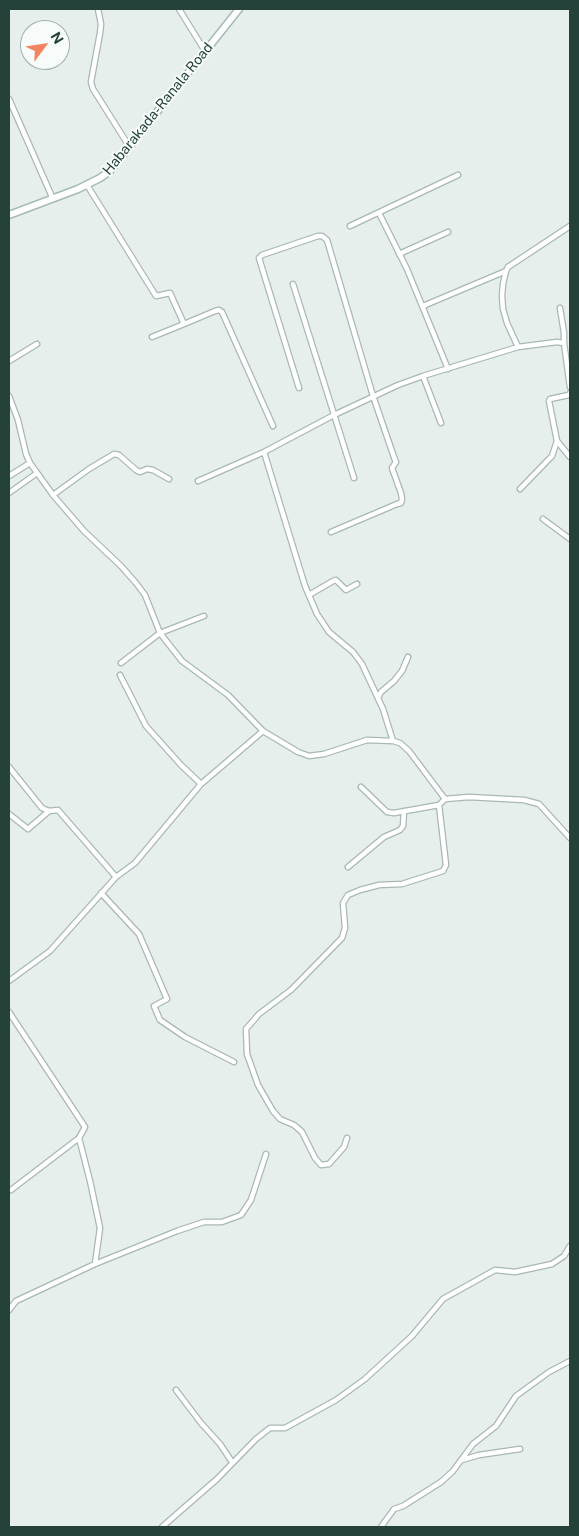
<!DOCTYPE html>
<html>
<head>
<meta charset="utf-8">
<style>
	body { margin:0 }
	#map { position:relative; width:579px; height:1536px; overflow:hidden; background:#e6efeb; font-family:"Public Sans",sans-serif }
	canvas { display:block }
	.frame { position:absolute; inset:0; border:10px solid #24423a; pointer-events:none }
	.north { position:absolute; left:20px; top:20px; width:50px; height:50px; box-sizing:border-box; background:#f7fbf9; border:1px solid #a3b1ad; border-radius:50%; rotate:59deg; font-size:14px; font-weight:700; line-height:20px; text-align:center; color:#24423a }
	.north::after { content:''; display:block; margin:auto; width:18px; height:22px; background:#f4845f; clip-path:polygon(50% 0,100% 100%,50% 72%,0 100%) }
</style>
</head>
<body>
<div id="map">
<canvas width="579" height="1536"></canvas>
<div class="frame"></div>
<div class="north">N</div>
</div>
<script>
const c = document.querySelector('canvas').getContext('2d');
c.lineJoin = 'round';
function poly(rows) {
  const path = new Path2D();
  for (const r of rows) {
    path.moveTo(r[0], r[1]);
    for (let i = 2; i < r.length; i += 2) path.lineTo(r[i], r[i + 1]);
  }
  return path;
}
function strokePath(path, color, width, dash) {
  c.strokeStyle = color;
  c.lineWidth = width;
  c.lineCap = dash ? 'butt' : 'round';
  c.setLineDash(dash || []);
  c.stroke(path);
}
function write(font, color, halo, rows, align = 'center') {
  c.font = font + ' "Public Sans",sans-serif';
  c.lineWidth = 4;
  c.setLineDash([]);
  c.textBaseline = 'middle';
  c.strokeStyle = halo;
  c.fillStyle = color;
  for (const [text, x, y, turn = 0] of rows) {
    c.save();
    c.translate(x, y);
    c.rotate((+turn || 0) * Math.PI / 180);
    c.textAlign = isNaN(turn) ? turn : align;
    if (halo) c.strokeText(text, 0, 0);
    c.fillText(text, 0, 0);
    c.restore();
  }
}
const street = poly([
	[98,9,101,24,100,33,91,82,93,89,129,146],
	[179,9,205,51],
	[9,99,53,199],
	[87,185,156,296,170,293,184,324,215,311,219,310,222,312,273,426],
	[379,213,407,269,448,369],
	[350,226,458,175],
	[570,226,508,267,506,271,503,284,502,296,503,309,507,323,518,347,557,342,564,343,570,387],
	[399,254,448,232],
	[293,284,354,478],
	[423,306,506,271],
	[560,308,564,333,564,343],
	[152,337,184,324],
	[9,361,37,344],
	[423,376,441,423],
	[299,388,259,258,262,255,318,236,322,236,327,240,373,396,395,460,396,462,392,468,401,493,402,499,401,503,397,504,331,532],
	[570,393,569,395,550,399,549,401,557,441,570,457],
	[9,396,18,420,26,454,30,463,53,495,84,531,121,566,136,583,145,595,160,633,182,661,228,695,263,731,298,752,309,756,324,754,367,740,393,741,400,743,409,751,445,799,469,797,524,800,539,804,570,838],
	[264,452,305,586,317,614,329,632,353,652,362,664,383,709,393,741],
	[9,476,30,463],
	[198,481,264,452,334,415,398,385,423,376,518,347],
	[520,489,552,456,557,441],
	[9,493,37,473],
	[53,495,89,469,114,454,119,455,136,470,140,472,147,469,153,470,169,479],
	[543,519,570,539],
	[309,595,333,581,336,580,346,590,357,584],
	[121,663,160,633,204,616],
	[120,675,146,726,181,765,201,784],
	[378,698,381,692,394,681,402,671,408,657],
	[9,767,42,808,49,811,58,810,116,877],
	[361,787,387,812,394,813,439,805],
	[9,814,28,829,49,811],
	[348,867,384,837,400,830,403,826,404,811],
	[101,893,139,934,167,999,154,1006,160,1020,185,1037,234,1062],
	[9,981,50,951,116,877,135,863,201,784,263,731],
	[9,1012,85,1127,79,1138,11,1190],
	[347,1138,344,1147,329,1164,321,1165,315,1158,302,1132,294,1125,280,1119,273,1111,258,1085,247,1054,246,1029,259,1014,291,990,342,938,345,928,343,903,348,895,360,890,379,885,402,884,443,871,446,865,439,805,445,799],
	[95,1264,177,1231,204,1222,222,1222,241,1215,251,1200,266,1154],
	[9,1310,16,1301,95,1264,100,1228,90,1181,79,1138],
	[176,1390,201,1423,220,1444,232,1462],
	[462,1460,479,1455,520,1449],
	[162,1527,217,1479,256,1439,270,1428,285,1428,336,1400,365,1379,412,1336,443,1299,495,1270,515,1272,552,1264,564,1256,570,1246],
	[381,1527,394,1509,403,1506,441,1482,453,1471,473,1444,496,1426,516,1396,549,1372,570,1361]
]);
const secondary = poly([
	[9,215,78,189,100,178,110,171,239,9]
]);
const streetNames = [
	["Habarakada-Ranala Road",158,109,-51]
];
strokePath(street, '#a8b8b2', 7);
strokePath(secondary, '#a4bbb3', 9);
strokePath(street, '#fff', 4.5);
strokePath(secondary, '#fff', 6);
write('14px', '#24423a', '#f7fbf9', streetNames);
</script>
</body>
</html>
